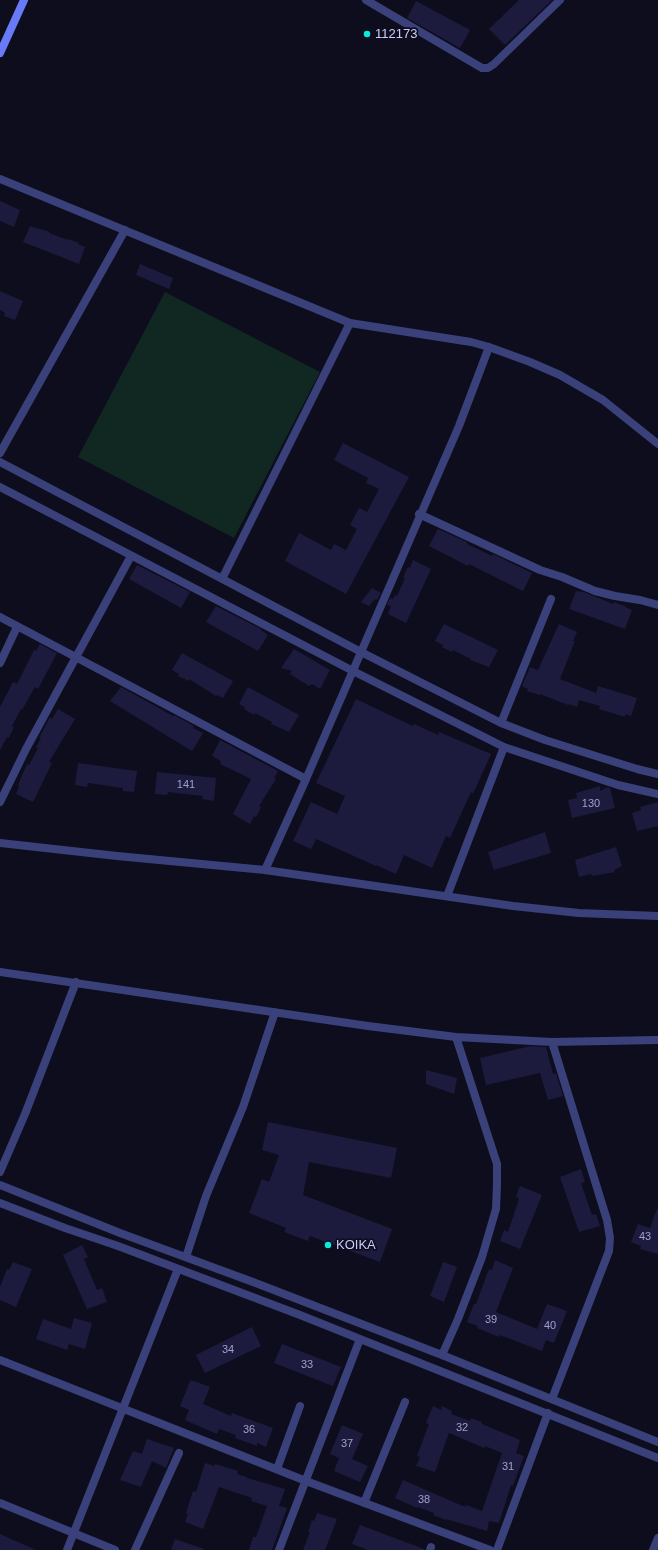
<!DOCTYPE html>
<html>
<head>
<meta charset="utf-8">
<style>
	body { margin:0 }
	canvas { display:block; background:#0d0d1d }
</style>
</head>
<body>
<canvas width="658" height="1550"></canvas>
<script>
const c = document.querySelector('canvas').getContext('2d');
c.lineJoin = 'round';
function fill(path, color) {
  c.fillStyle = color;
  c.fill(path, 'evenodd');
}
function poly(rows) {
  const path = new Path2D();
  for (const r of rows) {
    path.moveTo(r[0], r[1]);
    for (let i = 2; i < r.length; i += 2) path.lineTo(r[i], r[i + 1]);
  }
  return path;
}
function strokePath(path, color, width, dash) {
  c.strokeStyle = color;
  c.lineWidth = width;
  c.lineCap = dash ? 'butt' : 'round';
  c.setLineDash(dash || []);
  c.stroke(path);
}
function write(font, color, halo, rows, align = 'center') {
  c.font = font + ' Arial,sans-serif';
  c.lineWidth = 3.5;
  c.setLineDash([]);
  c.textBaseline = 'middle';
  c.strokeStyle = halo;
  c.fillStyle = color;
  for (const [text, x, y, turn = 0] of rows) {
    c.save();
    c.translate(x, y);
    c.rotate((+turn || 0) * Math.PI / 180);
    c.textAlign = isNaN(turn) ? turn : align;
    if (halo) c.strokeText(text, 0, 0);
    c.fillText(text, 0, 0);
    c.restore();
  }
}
const green = poly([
	[165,292,320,372,234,538,78,457]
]);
const building = poly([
	[519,0,552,0,505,45,489,29],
	[416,1,470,30,460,48,407,18],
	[0,201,20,210,14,227,0,221],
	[30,226,50,232,49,233,68,240,68,239,79,243,78,244,85,247,79,264,23,242],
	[140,264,173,278,169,289,136,275],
	[0,291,23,301,15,320,4,316,5,313,0,310],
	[343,443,409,477,346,594,285,561,299,533,331,550,334,544,346,550,357,529,350,525,359,508,367,512,379,489,366,483,368,478,334,460],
	[438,529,467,542,467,544,492,556,493,554,532,573,523,591,469,564,468,566,429,546],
	[413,560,431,569,406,623,388,614,391,606,387,605,390,598,393,599,395,595,397,596,405,578,403,577,408,567,410,568],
	[137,565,190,592,181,608,129,579],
	[372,588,381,593,377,600,375,599,369,606,361,602],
	[576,591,584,592,613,604,614,602,625,606,625,607,632,610,625,629,569,609],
	[216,606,261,629,261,630,268,635,258,651,206,622],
	[444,624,498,650,489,667,470,660,471,659,453,650,452,652,442,647,443,645,435,641],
	[559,624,577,632,573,641,575,641,560,679,596,693,598,686,637,698,631,716,625,714,625,717,599,709,600,706,579,700,577,707,569,704,568,705,540,694,540,695,527,691,528,689,522,686,530,667,538,670],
	[40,644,57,653,38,689,35,687,22,710,21,709,12,726,14,727,9,738,7,737,0,750,0,707,13,682,17,684,34,650,36,651],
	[294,649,330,670,320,689,312,684,309,686,290,674,292,671,281,668],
	[182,653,233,681,223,698,217,695,216,696,189,679,189,681,178,676,179,674,172,670],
	[121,687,173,716,174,715,194,726,193,728,203,733,192,751,110,701],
	[248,687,299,715,289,732,271,724,272,722,255,713,254,715,244,709,245,707,239,704],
	[356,699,413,726,414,724,438,735,439,732,491,754,473,794,471,792,450,838,446,836,432,868,404,855,396,874,376,865,376,866,316,839,311,849,293,841,311,802,337,814,345,796,316,783],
	[58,709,75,719,49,762,52,763,33,802,16,794,19,786,18,785,27,764,29,765,38,748,36,747,41,738,39,738,50,717,52,719],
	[220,740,278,771,274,778,276,779,259,806,261,807,256,817,254,816,250,824,233,814,251,779,220,764,221,761,212,756],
	[78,763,137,771,134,792,123,791,123,788,88,783,87,787,75,785],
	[157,772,216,778,214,801,202,799,203,796,168,792,167,795,155,794],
	[600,786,600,791,608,787,610,788,615,808,572,818,568,800,577,798,576,793],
	[658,802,658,826,637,831,632,813,641,810,640,807],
	[545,832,551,853,494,870,488,852],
	[616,847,622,866,614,870,615,872,592,876,591,874,579,877,575,860],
	[531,1046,546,1047,553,1074,556,1073,563,1096,548,1100,540,1073,486,1085,480,1058],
	[426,1070,457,1078,454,1094,426,1084],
	[268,1122,397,1148,391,1178,309,1162,303,1195,392,1229,380,1262,310,1236,308,1241,284,1232,286,1228,249,1213,262,1179,269,1182,279,1155,262,1150],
	[581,1169,585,1182,581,1183,592,1215,596,1214,600,1226,579,1232,560,1177],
	[520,1186,542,1195,520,1249,500,1241,504,1230,508,1232,519,1199,516,1196],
	[657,1209,658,1209,658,1254,640,1249,641,1246,631,1242,638,1224,650,1228],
	[82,1245,88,1257,84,1259,97,1290,102,1288,107,1302,87,1309,63,1255],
	[495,1260,513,1268,496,1312,537,1329,547,1304,567,1311,554,1343,546,1340,542,1351,500,1335,499,1337,477,1328,478,1326,467,1322,474,1304,476,1304,489,1269,492,1270],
	[13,1262,32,1269,16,1307,0,1300,0,1287,7,1269,9,1270],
	[443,1262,457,1267,444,1302,430,1296],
	[74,1318,92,1323,85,1349,69,1344,67,1350,36,1339,43,1319,71,1329],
	[252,1327,261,1346,205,1373,196,1355],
	[282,1344,341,1367,333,1386,274,1363],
	[190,1381,194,1381,210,1387,203,1404,231,1416,232,1413,273,1428,266,1447,257,1443,257,1446,235,1438,236,1435,219,1429,217,1434,185,1420,189,1410,180,1406],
	[433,1406,441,1410,442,1406,452,1411,451,1414,470,1421,471,1418,482,1422,482,1424,520,1440,516,1453,524,1456,513,1486,511,1485,499,1523,489,1521,487,1531,446,1519,446,1520,433,1515,434,1513,418,1507,417,1508,395,1498,403,1480,465,1507,466,1505,482,1511,502,1453,485,1446,484,1448,449,1433,435,1472,416,1466,420,1457,417,1456,429,1424,426,1423],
	[342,1425,363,1434,352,1459,368,1466,360,1482,334,1471,339,1458,330,1454],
	[147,1439,174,1448,166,1468,152,1461,141,1487,120,1480,133,1451,142,1454],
	[205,1463,214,1466,215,1464,238,1471,237,1474,247,1477,247,1478,285,1489,279,1506,287,1508,272,1550,249,1550,253,1537,256,1537,267,1506,251,1501,252,1498,219,1487,203,1529,185,1522,188,1514,186,1513,193,1491,196,1492],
	[317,1513,337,1519,325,1550,303,1550,310,1532,308,1532,312,1520,314,1521],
	[360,1525,424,1549,424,1550,368,1550,352,1544],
	[0,1534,36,1550,0,1550],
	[175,1539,204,1549,204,1550,171,1550]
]);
const street = poly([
	[366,0,482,68,488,68,494,64,560,0],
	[0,179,350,323,471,342,489,347,530,362,560,375,603,400,658,444],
	[0,453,125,230],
	[0,462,361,652,501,723,545,740,637,769,658,774],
	[0,487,353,671,504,747,618,785,658,794],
	[419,514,540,570,562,577,595,591,615,596,640,600,658,605],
	[222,579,350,323],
	[0,617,306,779,459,426,489,347],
	[0,663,17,627],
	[501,723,551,599],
	[0,802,26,749,131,556],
	[0,843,117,856,265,870,513,906,579,913,658,916],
	[265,870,306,779],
	[447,896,504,747],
	[0,972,368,1026,456,1037,552,1042,658,1040],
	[0,1172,25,1114,76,982],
	[0,1185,120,1233,253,1282,442,1355,658,1442],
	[0,1203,65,1228,118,1246,300,1315,658,1458],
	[186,1257,206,1196,243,1107,275,1012],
	[442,1355,458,1319,482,1257,496,1209,497,1185,497,1164,456,1037],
	[0,1360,306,1481,490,1550],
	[552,1399,609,1251,610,1238,607,1220,552,1042],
	[277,1469,300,1406],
	[0,1503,115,1550],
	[364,1503,405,1402],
	[67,1550,178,1269],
	[135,1550,179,1453],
	[279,1550,360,1339],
	[430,1550,431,1547],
	[497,1550,548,1413],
	[653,1550,658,1538]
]);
const secondary = poly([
	[0,53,24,0]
]);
const markers = [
	[367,34,4,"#0ce8dc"],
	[328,1245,4,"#0ce8dc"]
];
const numberNames = [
	["141",186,785],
	["130",591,804],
	["43",645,1237],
	["39",491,1320],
	["40",550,1326],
	["34",228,1350],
	["33",307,1365],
	["32",462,1428],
	["36",249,1430],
	["37",347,1444],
	["31",508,1467],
	["38",424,1500]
];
const poiNames = [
	["112173",375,34],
	["KOIKA",336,1245]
];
fill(green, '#102722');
fill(building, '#1c1a3d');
strokePath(street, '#3a417a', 8);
strokePath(secondary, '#687af7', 8);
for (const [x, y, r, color] of markers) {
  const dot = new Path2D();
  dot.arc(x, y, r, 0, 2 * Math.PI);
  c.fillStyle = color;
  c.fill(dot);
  strokePath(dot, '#0d0d1d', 1.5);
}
write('11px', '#a0a0cc', null, numberNames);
write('13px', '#cccdfc', '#0d0d1d', poiNames, 'left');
</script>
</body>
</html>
